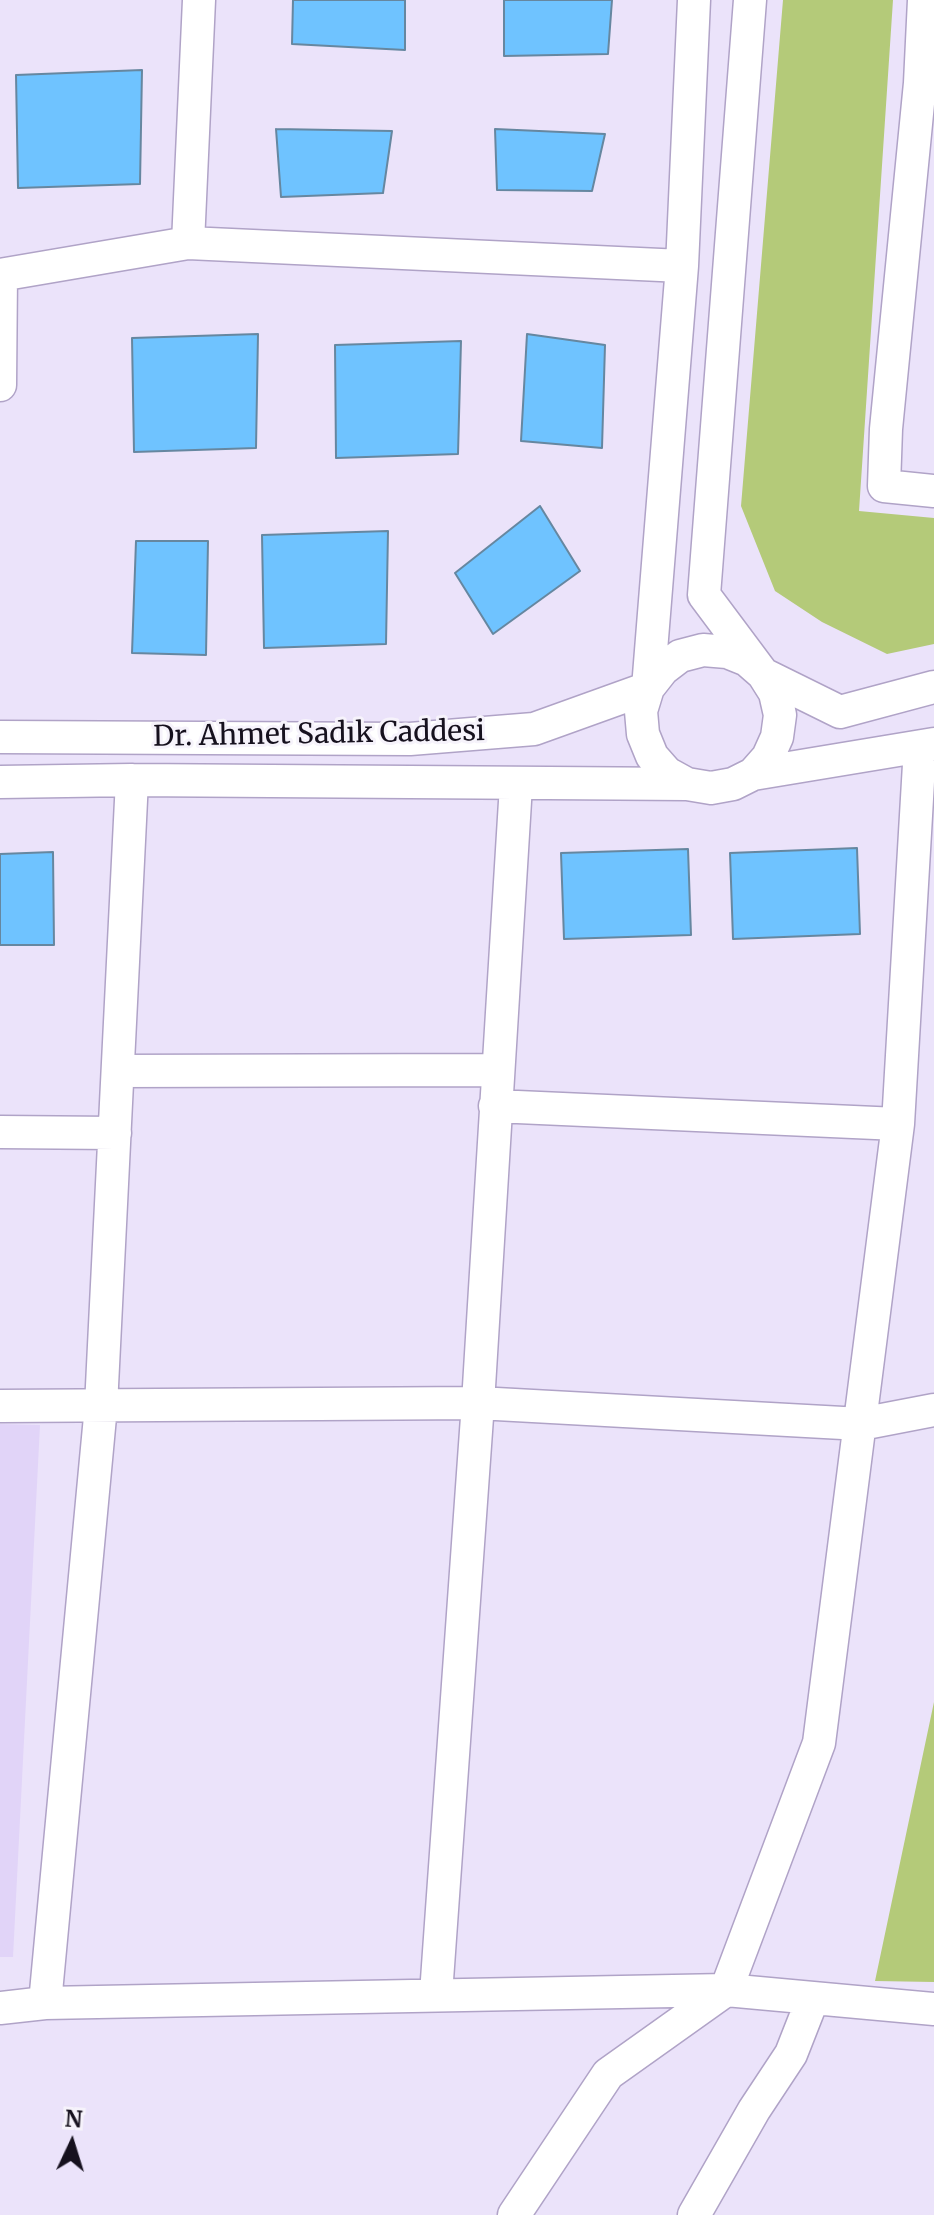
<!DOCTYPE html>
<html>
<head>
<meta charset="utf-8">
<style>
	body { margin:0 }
	#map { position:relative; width:934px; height:2215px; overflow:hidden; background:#ebe3fa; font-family:Merriweather,serif }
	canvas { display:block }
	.north { position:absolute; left:32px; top:2103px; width:80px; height:80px; -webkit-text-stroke:6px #f6f3fb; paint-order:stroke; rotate:4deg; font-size:22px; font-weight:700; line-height:32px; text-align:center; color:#16111e }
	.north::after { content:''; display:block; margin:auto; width:28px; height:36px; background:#16111e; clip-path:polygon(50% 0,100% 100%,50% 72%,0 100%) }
</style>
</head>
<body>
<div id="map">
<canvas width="934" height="2215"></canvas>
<div class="north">N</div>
</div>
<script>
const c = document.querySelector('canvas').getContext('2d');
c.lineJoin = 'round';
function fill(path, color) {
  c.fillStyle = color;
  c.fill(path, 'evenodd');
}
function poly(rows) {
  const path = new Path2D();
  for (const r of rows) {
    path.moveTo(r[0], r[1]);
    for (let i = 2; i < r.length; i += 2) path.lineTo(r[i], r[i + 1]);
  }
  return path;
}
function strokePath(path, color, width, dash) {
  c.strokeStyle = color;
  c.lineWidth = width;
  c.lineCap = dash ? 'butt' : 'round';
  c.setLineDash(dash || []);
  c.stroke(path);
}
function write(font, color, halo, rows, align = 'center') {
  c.font = font + ' Merriweather,serif';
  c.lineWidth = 6;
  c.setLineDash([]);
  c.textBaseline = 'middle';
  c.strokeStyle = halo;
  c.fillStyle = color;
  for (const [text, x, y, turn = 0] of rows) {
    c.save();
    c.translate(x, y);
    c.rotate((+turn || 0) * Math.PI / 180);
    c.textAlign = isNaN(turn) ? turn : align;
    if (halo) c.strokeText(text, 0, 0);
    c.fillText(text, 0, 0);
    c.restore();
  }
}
const built = poly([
	[0,1424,40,1425,13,1957,0,1957]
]);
const green = poly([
	[783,0,893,0,859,511,934,518,934,644,887,654,822,622,775,591,741,506],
	[934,1702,934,1982,875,1981]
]);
const building = poly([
	[293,0,405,0,405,50,292,44,293,0],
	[504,0,612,0,608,54,504,56,504,0],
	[142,70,140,184,18,188,16,75,142,70],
	[276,129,392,131,383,193,281,197,276,129],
	[495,129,605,134,592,191,497,190,495,129],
	[258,334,256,448,134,452,132,338,258,334],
	[527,334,605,345,602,448,521,441,527,334],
	[461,341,458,454,336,458,335,345,461,341],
	[540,506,580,571,493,634,455,573,540,506],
	[388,531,386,644,264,648,262,535,388,531],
	[136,541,208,541,206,655,132,653,136,541],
	[857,848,860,934,733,939,730,853,857,848],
	[688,849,691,935,564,939,561,853,688,849],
	[53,852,54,945,0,945,0,854,53,852]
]);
const minor = poly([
	[694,0,682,266,648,688,641,711,643,734,652,756,667,773,687,784,711,788,733,784,753,774,768,757,777,737,780,715,775,693,763,674,704,595,750,0],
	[924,0,920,83,886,429,884,486,934,491],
	[188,243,199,0],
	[0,275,188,243,682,266],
	[0,385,1,275],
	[0,737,410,739,534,729,648,688,663,669,680,656,703,650,727,652,747,660,763,674,840,712,934,687],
	[753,774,934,744],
	[0,782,132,780,687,784],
	[118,1071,498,1070],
	[495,1106,898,1124],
	[0,1132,115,1133],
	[0,1406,478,1403,861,1424,934,1410],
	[436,1994,478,1403,516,785],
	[45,2003,101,1406,132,780],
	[0,2008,45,2003,726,1990,934,2009],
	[514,2215,608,2074,726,1990,819,1743,898,1124,920,747],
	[694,2215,754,2110,791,2054,813,1998]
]);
const streetNames = [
	["Dr. Ahmet Sadık Caddesi",319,735,-1]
];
fill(built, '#e1d4f8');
fill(green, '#b4ca79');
fill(building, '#6fc3ff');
strokePath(building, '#6687a0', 2);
strokePath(minor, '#b0a3c7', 35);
strokePath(minor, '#fff', 32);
write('28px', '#16111e', '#f6f3fb', streetNames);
</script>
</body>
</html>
